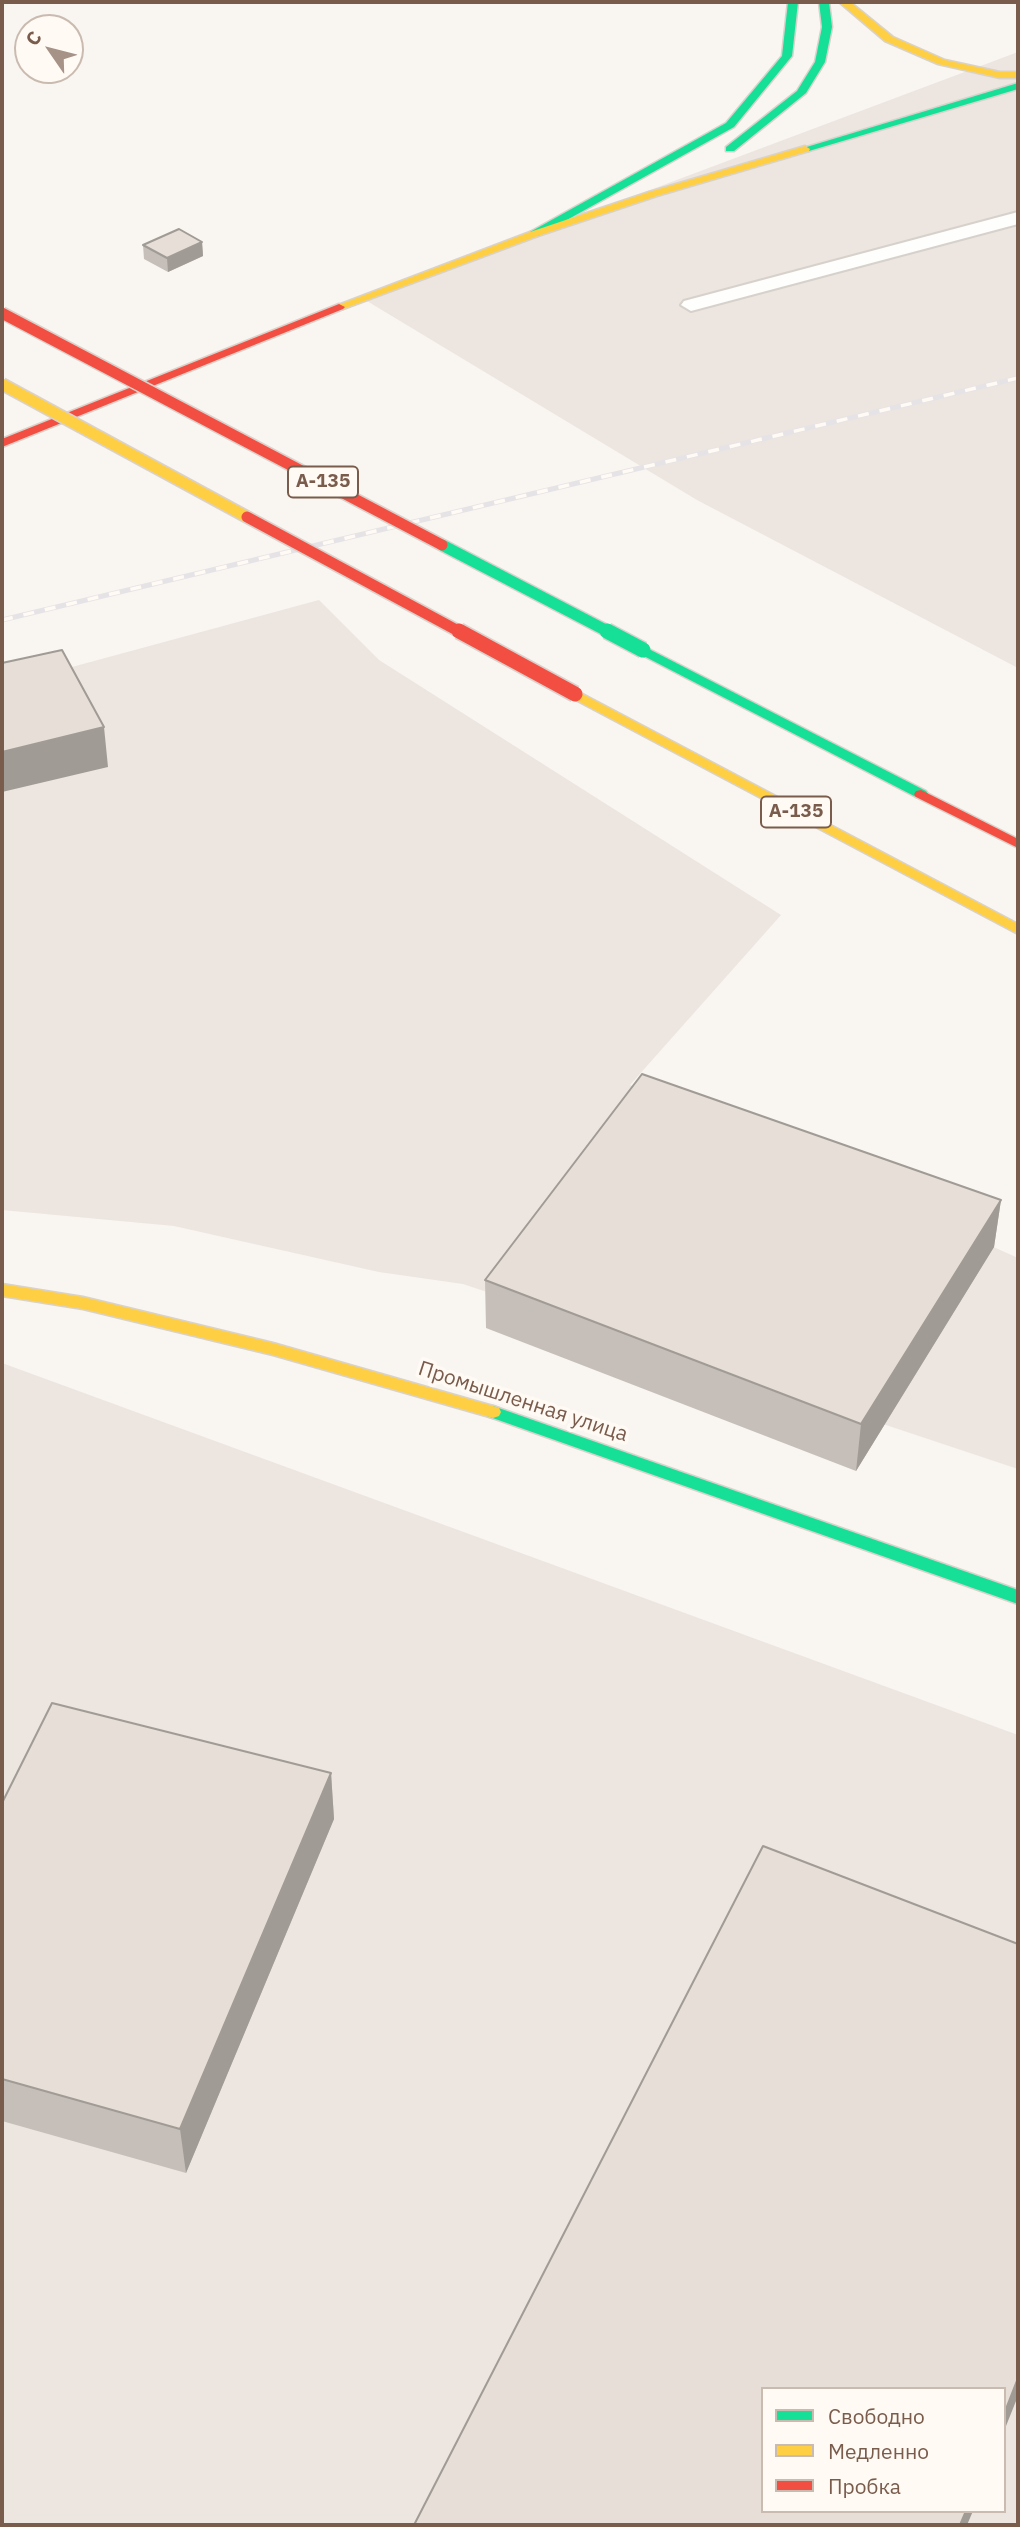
<!DOCTYPE html>
<html>
<head>
<meta charset="utf-8">
<style>
	body { margin:0 }
	#map { position:relative; width:1020px; height:2527px; overflow:hidden; background:#f9f5f0; font-family:"IBM Plex Sans",sans-serif }
	canvas { display:block }
	.frame { position:absolute; inset:0; border:4px solid #7a5c4d; pointer-events:none }
	.legend { position:absolute; left:761px; top:2387px; width:245px; height:126px; box-sizing:border-box; background:#fffaf3; border:2px solid #cabbb1; margin:0; padding:9px 12px; list-style:none; font-size:21px; color:#7a5c4d }
	.legend li { display:flex; align-items:center; gap:14px; height:35px }
	.legend b { width:35px; border:2px solid #cabbb1 }
	.north { position:absolute; left:14px; top:14px; width:70px; height:70px; box-sizing:border-box; background:#fffaf3; border:2px solid #cabbb1; border-radius:50%; rotate:305deg; font-size:19px; font-weight:700; line-height:28px; text-align:center; color:#7a5c4d }
	.north::after { content:''; display:block; margin:auto; width:24px; height:32px; background:#a69286; clip-path:polygon(50% 0,100% 100%,50% 72%,0 100%) }
</style>
</head>
<body>
<div id="map">
<canvas width="1020" height="2527"></canvas>
<div class="frame"></div>
<ul class="legend">
<li><b style="height:9px;background:#16e098"></b>Свободно</li>
<li><b style="height:9px;background:#ffcf43"></b>Медленно</li>
<li><b style="height:9px;background:#f24e42"></b>Пробка</li>
</ul>
<div class="north">С</div>
</div>
<script>
const c = document.querySelector('canvas').getContext('2d');
c.lineJoin = 'round';
function fill(path, color) {
  c.fillStyle = color;
  c.fill(path, 'evenodd');
}
function poly(rows) {
  const path = new Path2D();
  for (const r of rows) {
    path.moveTo(r[0], r[1]);
    for (let i = 2; i < r.length; i += 2) path.lineTo(r[i], r[i + 1]);
  }
  return path;
}
function strokePath(path, color, width, dash) {
  c.strokeStyle = color;
  c.lineWidth = width;
  c.lineCap = dash ? 'butt' : 'round';
  c.setLineDash(dash || []);
  c.stroke(path);
}
function write(font, color, halo, rows, align = 'center') {
  c.font = font + ' "IBM Plex Sans",sans-serif';
  c.lineWidth = 7;
  c.setLineDash([]);
  c.textBaseline = 'middle';
  c.strokeStyle = halo;
  c.fillStyle = color;
  for (const [text, x, y, turn = 0] of rows) {
    c.save();
    c.translate(x, y);
    c.rotate((+turn || 0) * Math.PI / 180);
    c.textAlign = isNaN(turn) ? turn : align;
    if (halo) c.strokeText(text, 0, 0);
    c.fillText(text, 0, 0);
    c.restore();
  }
}
const industrial = poly([
	[1018,52,1018,668,697,500,362,298],
	[319,600,379,660,781,915,630,1085,1018,1258,1018,1469,463,1284,379,1272,174,1226,2,1210,2,686],
	[2,1363,1018,1735,1018,2525,2,2525],
	[763,2389,1004,2389,1004,2511,763,2511]
]);
const lane = poly([
	[1018,212,1018,224,691,311,681,305,684,301,1018,212]
]);
const fast = poly([
	[788,2,798,2,792,56,734,127,538,236,530,236,530,232,726,123,782,56,788,2],
	[819,2,829,2,832,27,825,62,806,93,734,151,726,151,726,147,797,91,815,62,822,27,819,2],
	[1018,83,1018,89,809,151,800,149,1018,83],
	[643,646,926,791,928,794,926,797,916,797,638,653,638,647,643,646],
	[493,1406,1018,1590,1018,1604,487,1416,485,1412,487,1408,493,1406]
]);
const slow = poly([
	[839,2,850,2,893,37,945,60,1000,72,1018,72,1018,78,1000,78,938,64,885,41,839,2],
	[805,146,810,149,809,151,657,196,538,236,343,309,333,307,530,232,649,192,805,146],
	[575,690,1018,924,1018,934,570,697,568,694,575,690],
	[2,1284,83,1297,273,1343,493,1406,499,1408,501,1412,499,1416,493,1418,273,1355,83,1309,2,1296,2,1284]
]);
const jam = poly([
	[339,304,345,307,343,309,2,447,2,439,339,304],
	[921,790,1018,839,1018,848,916,797,914,794,916,791,921,790]
]);
const rail = poly([
	[2,620,1018,378]
]);
const fastBridgeFar1 = poly([
	[442,545,611,633]
]);
const fastBridge = poly([
	[607,631,643,650]
]);
const slowBridge = poly([
	[2,384,247,517]
]);
const jamBridgeFar1 = poly([
	[2,313,442,545],
	[247,517,462,633]
]);
const jamBridge = poly([
	[459,631,575,694]
]);
const wall = poly([
	[202,242,203,256,168,272,144,259,143,245],
	[1001,1200,994,1247,856,1471,486,1328,485,1280],
	[331,1773,334,1819,186,2173,2,2121,2,1803]
]);
const shadedWall = poly([
	[202,242,203,256,168,272,167,258],
	[104,727,108,767,2,792,2,752],
	[1001,1200,994,1247,856,1471,861,1424],
	[331,1773,334,1819,186,2173,180,2129],
	[1018,2378,1018,2396,1004,2431,1004,2414],
	[966,2511,973,2511,967,2525,960,2525]
]);
const building = poly([
	[179,229,202,242,167,258,143,245,179,229],
	[62,650,104,727,2,752,2,663,62,650],
	[642,1074,1001,1200,861,1424,485,1280,642,1074],
	[52,1703,331,1773,180,2129,2,2079,2,1803,52,1703],
	[763,1846,1018,1944,1018,2378,1004,2414,1004,2389,763,2389,763,2511,966,2511,960,2525,414,2525,763,1846]
]);
const shields = [
	[323,482,70],
	[796,812,70]
];
const shieldNames = [
	["А-135",323,482],
	["А-135",796,812]
];
const streetNames = [
	["Промышленная улица",523,1402,18]
];
fill(industrial, '#ede5e0');
strokePath(lane, '#d7d1cb', 4);
strokePath(fast, '#d9d2cb', 3);
strokePath(slow, '#d9d2cb', 3);
strokePath(jam, '#d9d2cb', 3);
fill(lane, '#fefefd');
fill(fast, '#16e098');
fill(slow, '#ffcf43');
fill(jam, '#f24e42');
strokePath(rail, '#e6e3e7', 5);
strokePath(rail, '#fffaf3', 3.5, [11]);
strokePath(fastBridgeFar1, '#dad1cc', 14, []);
strokePath(fastBridge, '#dad1cc', 18, []);
strokePath(slowBridge, '#dad1cc', 14, []);
strokePath(jamBridgeFar1, '#dad1cc', 14, []);
strokePath(jamBridge, '#dad1cc', 18, []);
strokePath(fastBridgeFar1, '#16e098', 11);
strokePath(fastBridge, '#16e098', 15);
strokePath(slowBridge, '#ffcf43', 11);
strokePath(jamBridgeFar1, '#f24e42', 11);
strokePath(jamBridge, '#f24e42', 15);
fill(wall, '#c6bfb9');
fill(shadedWall, '#a19b96');
fill(building, '#e6ded7');
strokePath(building, '#a19b96', 2);
for (const [x, y, w] of shields) {
  const box = new Path2D();
  box.roundRect(x - w / 2, y - 15.5, w, 31, 5);
  c.fillStyle = '#fffaf3';
  c.fill(box);
  strokePath(box, '#7a5c4d', 2);
}
write('bold 19px', '#7a5c4d', null, shieldNames);
write('21px', '#7a5c4d', '#fffaf3', streetNames);
</script>
</body>
</html>
